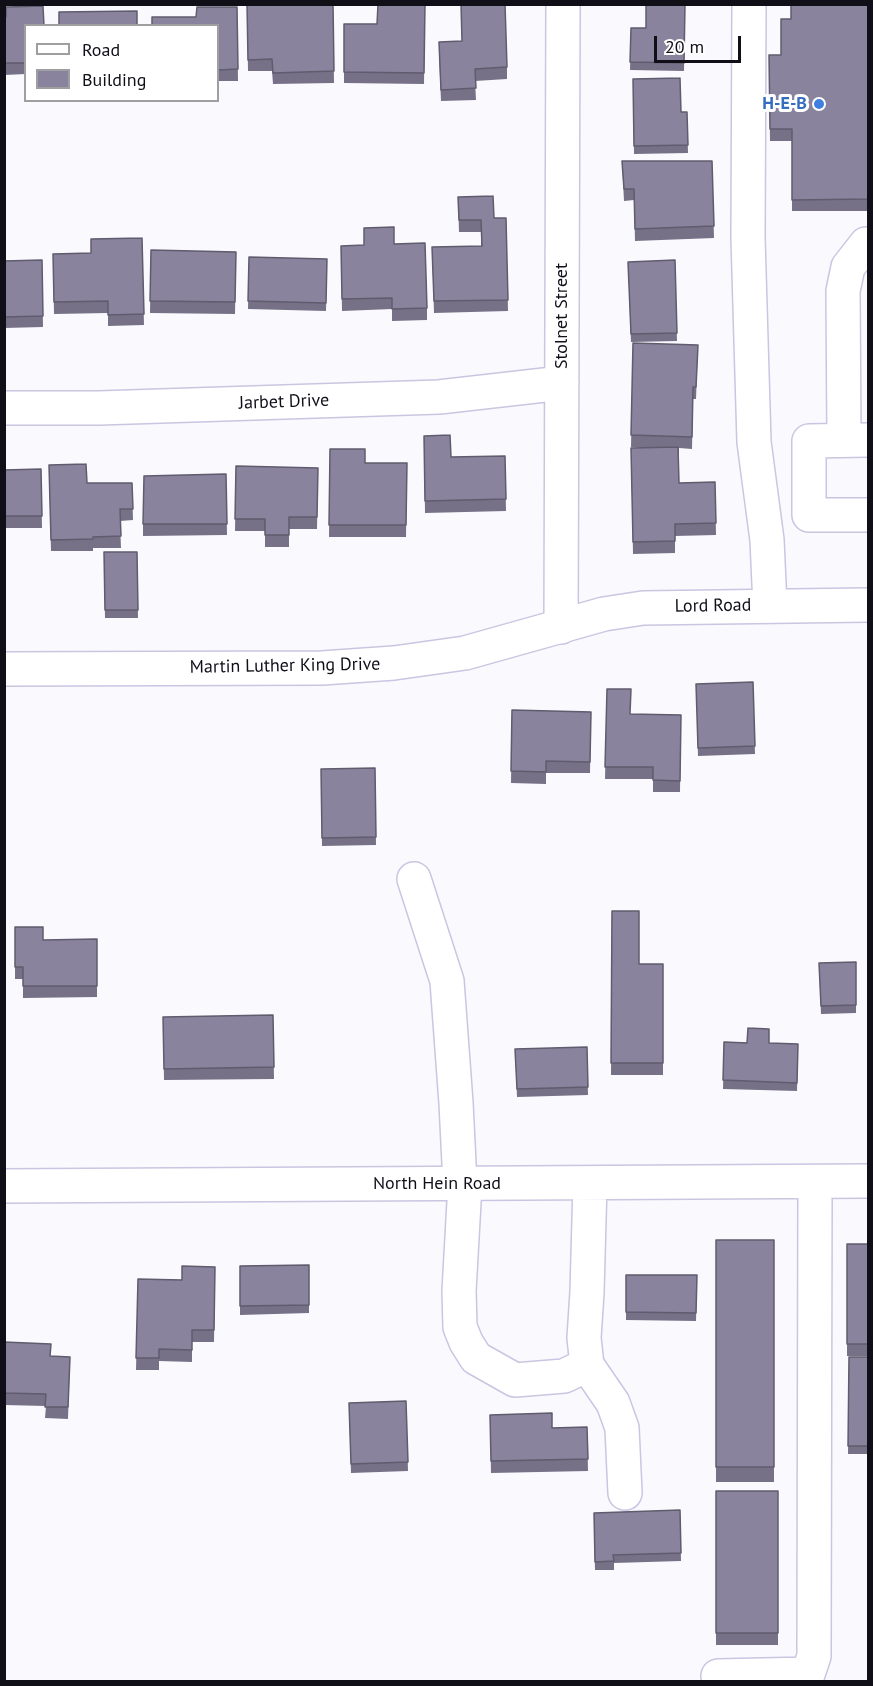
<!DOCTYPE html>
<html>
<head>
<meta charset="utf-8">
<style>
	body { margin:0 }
	#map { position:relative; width:873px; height:1686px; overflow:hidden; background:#faf9fe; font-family:"PT Sans",sans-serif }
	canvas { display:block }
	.frame { position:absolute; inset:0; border:6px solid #100e17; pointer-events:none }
	.legend { position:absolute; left:24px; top:24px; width:195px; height:78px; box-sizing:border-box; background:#fff; border:2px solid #9f9fa2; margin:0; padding:8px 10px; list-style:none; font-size:18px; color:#100e17 }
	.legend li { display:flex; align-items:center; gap:12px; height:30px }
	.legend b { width:30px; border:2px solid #9f9fa2 }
	.scale { position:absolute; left:654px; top:36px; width:87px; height:27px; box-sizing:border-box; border:3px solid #100e17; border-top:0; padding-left:8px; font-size:18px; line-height:21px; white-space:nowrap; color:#100e17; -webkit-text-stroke:4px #fff; paint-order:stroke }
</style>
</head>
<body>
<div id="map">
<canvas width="873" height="1686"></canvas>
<div class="frame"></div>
<ul class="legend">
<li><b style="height:8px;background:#fff"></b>Road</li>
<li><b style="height:16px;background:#89839d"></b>Building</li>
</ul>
<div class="scale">20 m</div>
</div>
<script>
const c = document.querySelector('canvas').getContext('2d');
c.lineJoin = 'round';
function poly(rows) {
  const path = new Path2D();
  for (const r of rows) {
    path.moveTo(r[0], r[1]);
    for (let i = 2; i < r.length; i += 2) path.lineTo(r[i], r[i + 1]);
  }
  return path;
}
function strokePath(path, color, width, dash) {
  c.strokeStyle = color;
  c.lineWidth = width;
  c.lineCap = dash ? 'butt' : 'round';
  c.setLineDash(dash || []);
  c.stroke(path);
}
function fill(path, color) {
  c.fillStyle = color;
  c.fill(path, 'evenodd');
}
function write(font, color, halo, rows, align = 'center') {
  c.font = font + ' "PT Sans",sans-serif';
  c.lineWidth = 6;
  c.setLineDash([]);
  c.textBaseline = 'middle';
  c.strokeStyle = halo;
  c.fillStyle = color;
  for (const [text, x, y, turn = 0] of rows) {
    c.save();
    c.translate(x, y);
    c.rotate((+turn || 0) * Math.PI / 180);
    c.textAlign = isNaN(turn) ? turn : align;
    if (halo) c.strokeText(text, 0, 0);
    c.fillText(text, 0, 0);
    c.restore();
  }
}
const minor = poly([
	[749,4,748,238,754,442,767,540,770,606],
	[4,408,99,408,439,397,562,383],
	[844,440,843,291,848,267,866,244,868,244],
	[868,440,809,441,809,515,868,515],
	[561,627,563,4],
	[414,879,447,981,456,1103,460,1184],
	[465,1184,459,1291,460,1327,466,1342,476,1358,515,1380,564,1376,587,1365,584,1338,587,1292,590,1183],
	[4,1186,868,1181],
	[587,1365,613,1403,622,1428,625,1493],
	[718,1676,808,1674,814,1656,815,1182]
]);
const major = poly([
	[4,669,322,668,394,663,465,653,604,614,643,608,868,605]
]);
const wall = poly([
	[247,4,333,4,334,83,273,84,272,71,248,71],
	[425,4,424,84,344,83,344,24,377,24],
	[461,4,507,67,507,79,475,81,476,100,441,101,439,54,462,41],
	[685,4,684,71,630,70,631,28,646,28],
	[868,4,868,211,792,211,792,141,770,141,769,55,781,55],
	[237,7,238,81,218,81,218,26,196,17],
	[4,17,26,26,26,74,4,75],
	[633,79,681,112,687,112,688,153,634,154],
	[622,161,712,161,714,238,635,241,634,200,624,201],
	[458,197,494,218,506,218,508,311,434,313,432,247,481,246,481,232,459,232],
	[142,238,144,325,108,326,108,313,54,314,53,254,91,253],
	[394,244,427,308,427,320,392,321,392,309,342,311,341,246],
	[151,250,236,252,235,314,150,313],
	[249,257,327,259,326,311,248,309],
	[42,260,43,327,4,328,4,261],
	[675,260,677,341,631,342,628,262],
	[633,343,698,345,696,399,693,399,692,449,679,448,679,483,715,482,716,535,675,536,675,553,633,554,631,448,656,447,631,447],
	[424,436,451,457,505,456,506,511,425,513],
	[330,449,365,463,407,463,406,537,329,537],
	[49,465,87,483,132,483,133,520,120,521,121,548,93,548,93,551,51,551],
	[236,466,318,468,317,529,289,529,289,547,265,547,265,531,235,531],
	[41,469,42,528,4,528,4,470],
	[226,474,227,535,143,536,143,524],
	[104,552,137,552,138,618,105,618],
	[753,682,755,754,698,756,696,684],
	[607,689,630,714,681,715,680,792,653,792,653,779,605,779],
	[512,710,591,712,590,773,546,773,546,784,511,783],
	[375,768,376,845,322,846,321,769],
	[612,911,639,964,663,964,663,1075,611,1075],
	[15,927,43,940,97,939,97,997,23,998,23,979,15,979],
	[856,962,856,1013,821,1014,819,963],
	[273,1015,274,1079,164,1080,163,1017],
	[724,1042,798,1044,797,1091,723,1089],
	[587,1047,588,1095,517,1097,515,1049],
	[716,1240,774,1240,774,1482,716,1482],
	[847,1244,868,1244,868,1356,847,1356],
	[309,1265,309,1313,240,1315,240,1266],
	[215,1267,214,1342,192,1342,192,1362,159,1361,159,1370,136,1370,138,1279,182,1280],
	[626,1275,697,1275,696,1321,626,1320],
	[4,1342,51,1356,70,1357,68,1419,45,1418,46,1406,4,1405],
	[849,1357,868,1357,868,1454,848,1454],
	[406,1401,408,1471,351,1473,349,1403],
	[490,1415,552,1428,587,1427,588,1471,491,1473],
	[716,1491,778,1491,778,1645,716,1645],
	[680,1510,681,1561,614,1563,614,1570,595,1570,594,1513]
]);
const building = poly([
	[247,4,333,4,334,71,273,73,272,59,248,60,247,4],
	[378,4,425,4,424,73,344,72,344,24,377,24,378,4],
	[461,4,505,4,507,67,475,69,476,88,441,90,439,42,462,41,461,4],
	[646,4,685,4,684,63,630,62,631,28,646,28,646,4],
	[791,4,868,4,868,199,792,200,792,129,770,129,769,55,781,55,781,19,791,19,791,4],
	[43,6,44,26,26,26,26,63,4,63,4,17,6,17,6,7,43,6],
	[197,7,237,7,238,69,218,70,218,26,152,26,152,17,196,17,197,7],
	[137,11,137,26,59,26,59,12,137,11],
	[680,78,681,112,687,112,688,145,634,146,633,79,680,78],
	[622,161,712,161,714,226,635,229,634,189,624,189,622,161],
	[493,196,494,218,506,218,508,300,434,301,432,247,482,246,481,220,459,220,458,197,493,196],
	[394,227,394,244,425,243,427,308,392,309,392,298,342,299,341,246,364,245,364,228,394,227],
	[142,238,144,314,108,315,108,301,54,302,53,254,91,253,91,239,142,238],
	[151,250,236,252,235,302,150,301,151,250],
	[249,257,327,259,326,303,248,301,249,257],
	[42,260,43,316,4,317,4,261,42,260],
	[675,260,677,333,631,334,628,262,675,260],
	[633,343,698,345,696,387,693,387,692,437,631,435,633,343],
	[450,435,451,457,505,456,506,499,425,501,424,436,450,435],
	[678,447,679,483,715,482,716,523,675,524,675,541,633,542,631,448,678,447],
	[330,449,365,449,365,463,407,463,406,525,329,525,330,449],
	[86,464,87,483,132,483,133,509,120,509,121,536,93,537,93,539,51,540,49,465,86,464],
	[236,466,318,468,317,517,289,517,289,535,265,535,265,519,235,519,236,466],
	[41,469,42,516,4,516,4,470,41,469],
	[226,474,227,524,143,524,144,476,226,474],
	[104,552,137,552,138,610,105,610,104,552],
	[753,682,755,746,698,748,696,684,753,682],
	[607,689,631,689,630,714,681,715,680,781,653,780,653,767,605,767,607,689],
	[512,710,591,712,590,762,546,761,546,772,511,771,512,710],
	[375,768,376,837,322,838,321,769,375,768],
	[612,911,639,911,639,964,663,964,663,1063,611,1063,612,911],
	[15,927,43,927,43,940,97,939,97,986,23,986,23,967,15,967,15,927],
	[856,962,856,1005,821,1006,819,963,856,962],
	[273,1015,274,1067,164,1069,163,1017,273,1015],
	[748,1028,769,1029,769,1043,798,1044,797,1083,723,1080,724,1042,747,1043,748,1028],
	[587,1047,588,1087,517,1089,515,1049,587,1047],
	[716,1240,774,1240,774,1467,716,1467,716,1240],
	[847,1244,868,1244,868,1344,847,1344,847,1244],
	[309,1265,309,1305,240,1306,240,1266,309,1265],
	[182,1266,215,1267,214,1330,192,1330,192,1350,159,1349,159,1358,136,1358,138,1279,182,1280,182,1266],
	[626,1275,697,1275,696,1313,626,1312,626,1275],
	[4,1342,51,1344,50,1356,70,1357,68,1407,45,1407,46,1394,4,1393,4,1342],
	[849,1357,868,1357,868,1446,848,1446,849,1357],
	[406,1401,408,1462,351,1464,349,1403,406,1401],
	[552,1413,552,1428,587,1427,588,1459,491,1461,490,1415,552,1413],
	[716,1491,778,1491,778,1633,716,1633,716,1491],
	[680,1510,681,1553,613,1555,614,1561,595,1562,594,1513,680,1510]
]);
const markers = [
	[819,104,6,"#3f7fe0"]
];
const shopNames = [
	["H-E-B",807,104]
];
const streetNames = [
	["Stolnet Street",562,316,-90],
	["Jarbet Drive",284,402,-2],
	["Lord Road",713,606,-1],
	["Martin Luther King Drive",285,666,-1],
	["North Hein Road",437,1184]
];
strokePath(minor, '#cbc5e1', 36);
strokePath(major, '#cbc5e1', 36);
strokePath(minor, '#fff', 33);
strokePath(major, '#fff', 33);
fill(wall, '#767187');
fill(building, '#89839d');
strokePath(building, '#605c6e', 1.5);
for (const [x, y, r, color] of markers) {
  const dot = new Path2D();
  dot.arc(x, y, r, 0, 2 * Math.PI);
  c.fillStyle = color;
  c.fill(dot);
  strokePath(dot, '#fff', 2);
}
write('bold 18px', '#366cbe', '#fff', shopNames, 'right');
write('18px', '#100e17', '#fff', streetNames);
</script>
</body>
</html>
